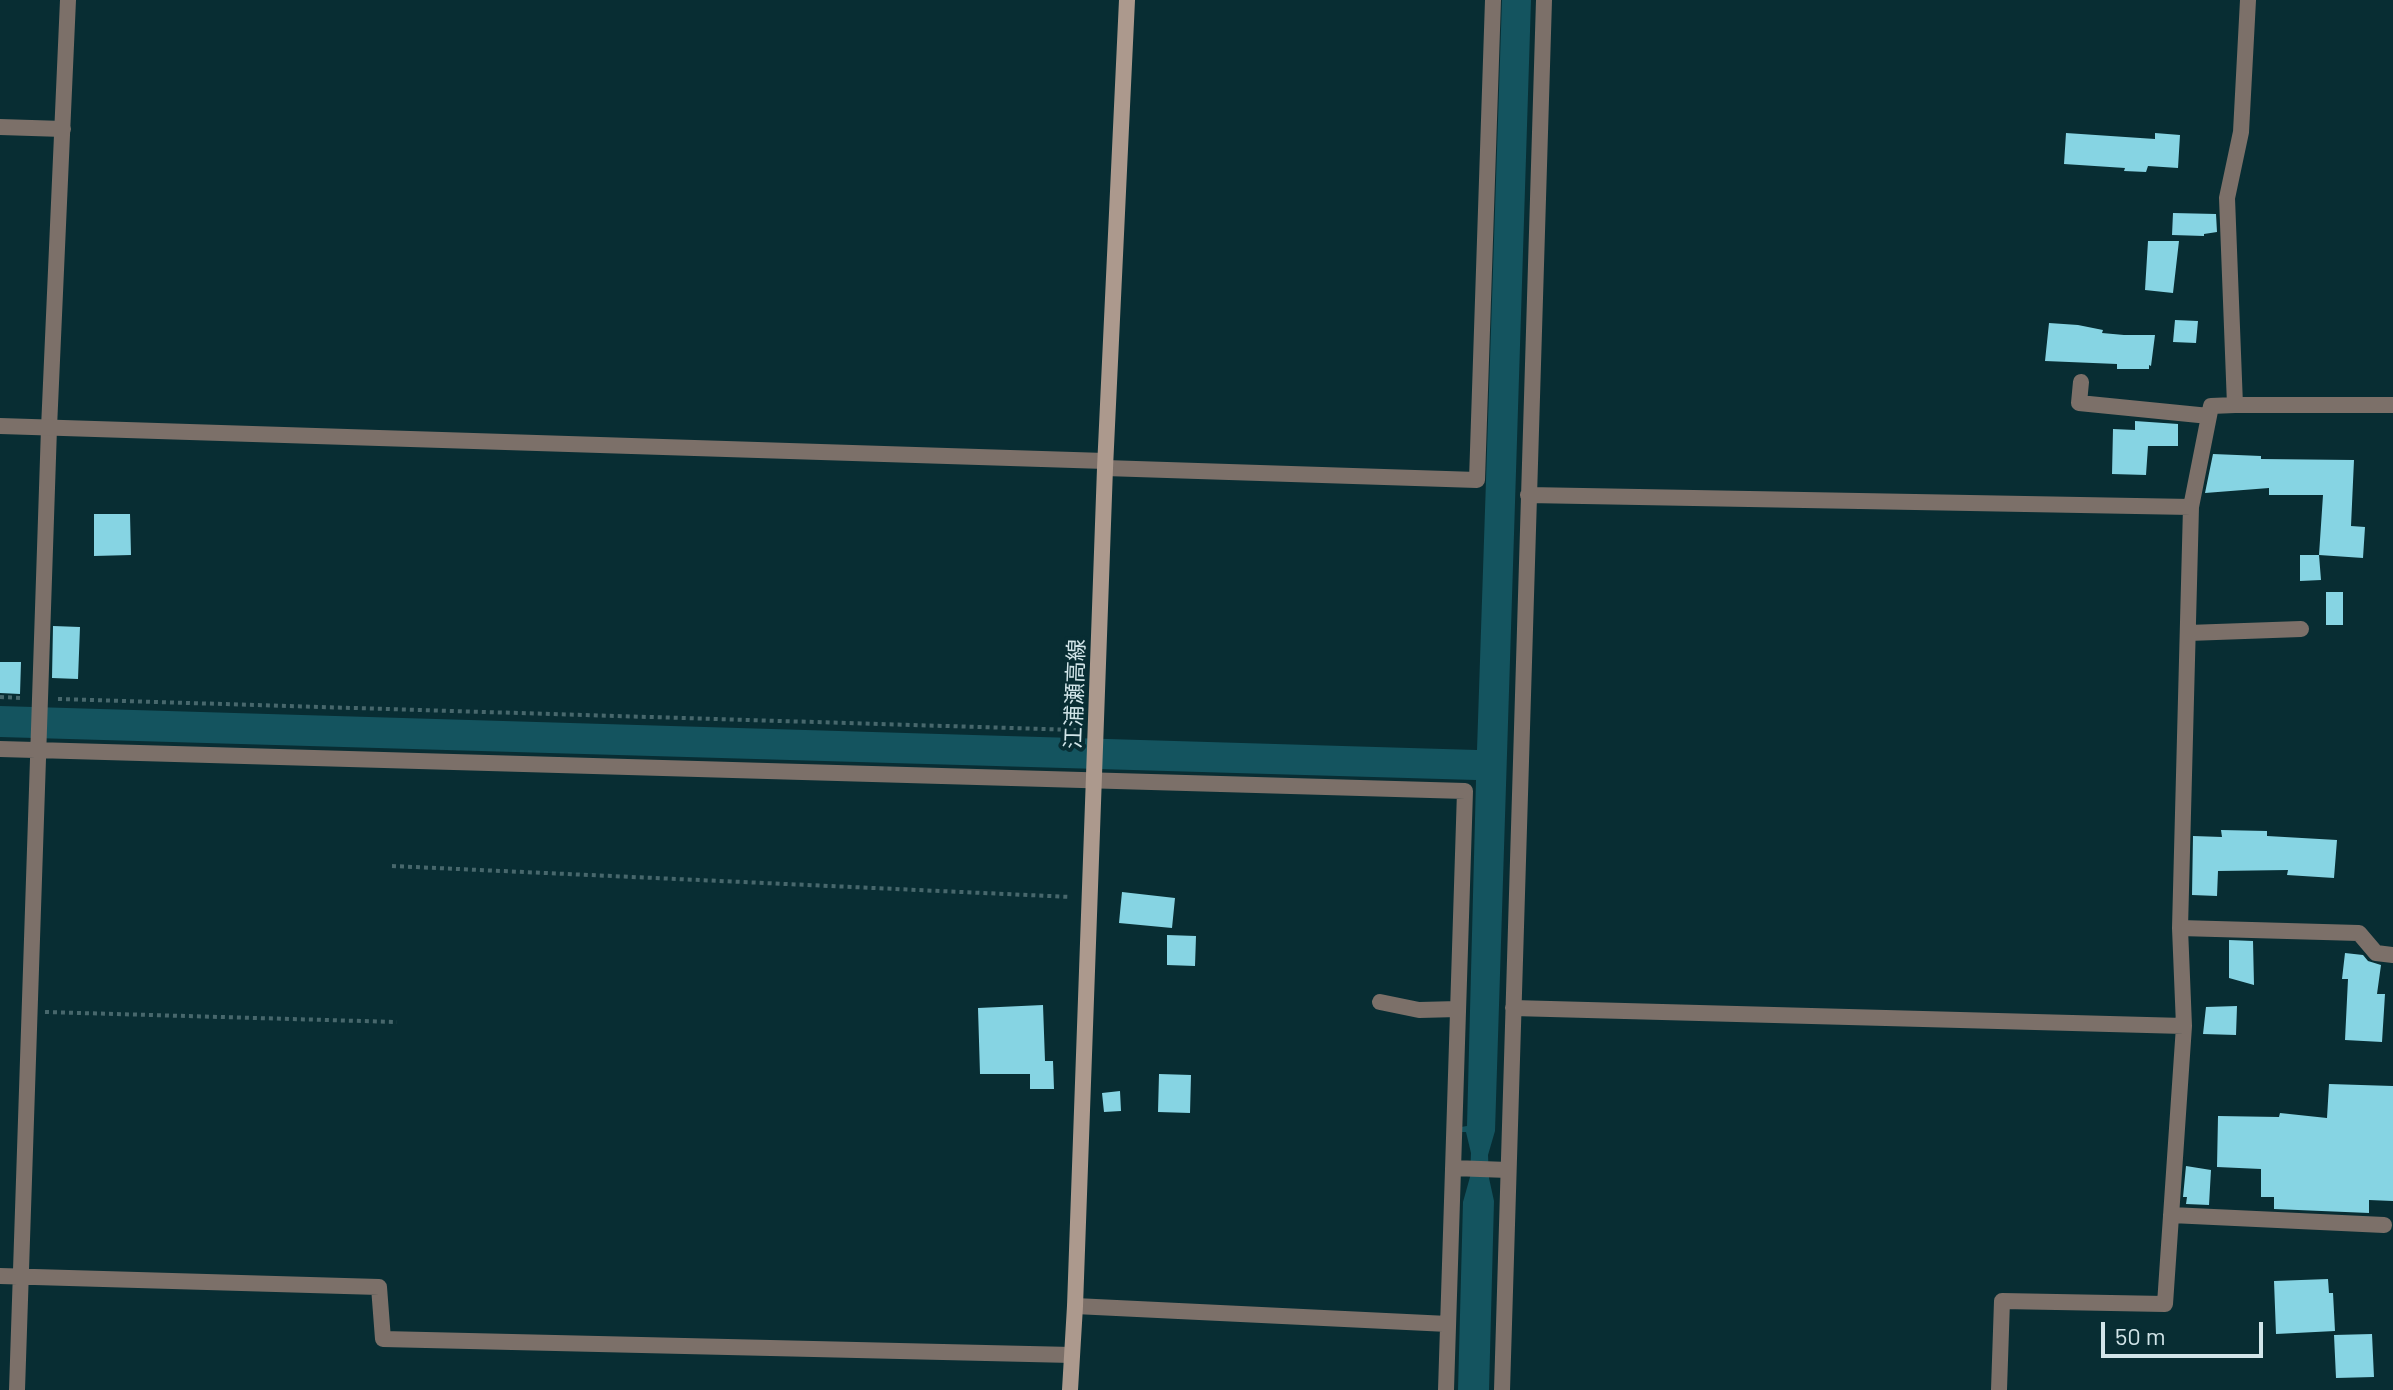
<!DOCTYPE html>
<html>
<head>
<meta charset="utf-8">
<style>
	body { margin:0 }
	#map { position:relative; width:2393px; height:1390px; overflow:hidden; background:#082d33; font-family:Barlow,sans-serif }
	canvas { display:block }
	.scale { position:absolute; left:2101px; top:1322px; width:162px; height:36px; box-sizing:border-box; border:4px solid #d2e5e9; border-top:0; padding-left:10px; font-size:24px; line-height:28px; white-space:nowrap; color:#d2e5e9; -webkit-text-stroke:6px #082d33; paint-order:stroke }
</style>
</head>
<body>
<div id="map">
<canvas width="2393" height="1390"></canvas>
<div class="scale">50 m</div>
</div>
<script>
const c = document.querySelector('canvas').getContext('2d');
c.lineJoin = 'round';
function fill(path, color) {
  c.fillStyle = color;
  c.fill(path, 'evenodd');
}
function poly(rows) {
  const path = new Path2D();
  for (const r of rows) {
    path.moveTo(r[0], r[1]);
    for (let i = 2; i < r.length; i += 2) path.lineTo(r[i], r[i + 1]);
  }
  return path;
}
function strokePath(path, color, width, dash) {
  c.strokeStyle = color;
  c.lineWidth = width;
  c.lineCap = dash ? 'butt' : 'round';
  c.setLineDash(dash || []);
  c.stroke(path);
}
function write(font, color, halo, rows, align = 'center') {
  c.font = font + ' Barlow,"Noto Sans JP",sans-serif';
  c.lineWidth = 8;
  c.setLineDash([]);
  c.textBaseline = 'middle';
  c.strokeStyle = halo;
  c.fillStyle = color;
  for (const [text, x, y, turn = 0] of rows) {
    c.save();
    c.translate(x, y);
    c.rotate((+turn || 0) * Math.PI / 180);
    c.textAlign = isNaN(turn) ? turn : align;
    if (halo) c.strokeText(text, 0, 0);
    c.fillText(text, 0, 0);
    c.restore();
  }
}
const water = poly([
	[1502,0,1531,0,1495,1131,1488,1155,1489,1178,1494,1201,1489,1390,1458,1390,1463,1202,1470,1177,1471,1153,1466,1132,1461,1132,1461,1127,1467,1126,1476,780,0,737,0,706,1477,750]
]);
const building = poly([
	[2066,133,2155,139,2155,133,2180,135,2178,168,2148,166,2146,172,2124,171,2125,168,2064,164],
	[2173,213,2216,214,2217,232,2204,234,2204,236,2172,235],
	[2148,241,2179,241,2173,293,2145,290],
	[2175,320,2198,321,2196,343,2173,342],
	[2049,323,2078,325,2103,330,2102,333,2124,335,2155,335,2151,366,2149,365,2149,369,2117,369,2117,364,2045,361],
	[2135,421,2178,424,2178,446,2148,446,2146,475,2112,474,2113,429,2135,430],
	[2213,454,2261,456,2261,459,2354,460,2351,526,2365,527,2363,558,2319,555,2323,495,2269,495,2269,488,2205,493],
	[94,514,130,514,131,555,94,556],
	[2300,555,2319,555,2321,580,2300,581],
	[2326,592,2343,592,2343,625,2326,625],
	[53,626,80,627,78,679,52,678],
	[0,662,21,662,20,694,0,693],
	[2221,830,2267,831,2267,836,2337,840,2334,878,2287,875,2288,870,2218,871,2217,896,2192,895,2193,836,2222,837],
	[1122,892,1175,898,1172,928,1119,923],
	[1167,935,1196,936,1195,966,1167,965],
	[2229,940,2253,941,2254,985,2229,978],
	[2345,953,2363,955,2368,961,2381,965,2377,994,2385,994,2382,1042,2345,1040,2348,979,2342,979],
	[1043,1005,1045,1061,1053,1061,1054,1089,1030,1089,1030,1074,980,1074,978,1008],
	[2237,1006,2236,1035,2203,1034,2206,1007],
	[1159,1074,1191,1075,1190,1113,1158,1112],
	[2329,1084,2393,1086,2393,1201,2369,1200,2369,1213,2274,1209,2274,1197,2261,1197,2261,1169,2217,1167,2218,1116,2279,1117,2280,1113,2327,1118],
	[1120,1091,1121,1111,1104,1112,1102,1093],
	[2186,1166,2211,1170,2209,1205,2186,1204,2187,1197,2183,1197],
	[2328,1279,2329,1293,2333,1293,2335,1331,2276,1334,2274,1281],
	[2372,1334,2374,1377,2336,1378,2334,1335]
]);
const path = poly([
	[0,697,22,698],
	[58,699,1077,730],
	[392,866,1071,897],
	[45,1012,397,1022]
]);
const minor = poly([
	[2248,0,2241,132,2227,198,2235,405,2393,405],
	[0,127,63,129],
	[2081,382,2079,403,2209,416],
	[1105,468,1477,480,1493,0],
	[1528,495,2191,507,2180,928,2184,1026,2165,1304,2002,1301,1999,1390],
	[2191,507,2211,406,2235,405],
	[2188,633,2301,629],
	[0,749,1465,791,1446,1390],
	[2180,928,2359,933,2376,953,2393,955],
	[1380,1002,1419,1010,1458,1009],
	[1513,1008,2184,1026],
	[1453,1168,1508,1170],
	[2171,1215,2384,1225],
	[0,1276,379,1287,383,1339,1072,1355],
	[1075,1306,1448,1324],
	[17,1390,49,428,68,0],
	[1502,1390,1544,0]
]);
const tertiary = poly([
	[0,426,1105,461]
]);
const secondary = poly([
	[1070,1390,1075,1306,1105,468,1127,0]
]);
const streetNames = [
	["江浦瀬高線",1075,694,-88]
];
fill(water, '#14545f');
fill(building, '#86d4e3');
strokePath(path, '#47676c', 4, [4, 4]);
strokePath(minor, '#7c7069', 16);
strokePath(tertiary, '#7c7069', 16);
strokePath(secondary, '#ac998d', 16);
write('22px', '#d2e5e9', '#082d33', streetNames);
</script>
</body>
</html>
